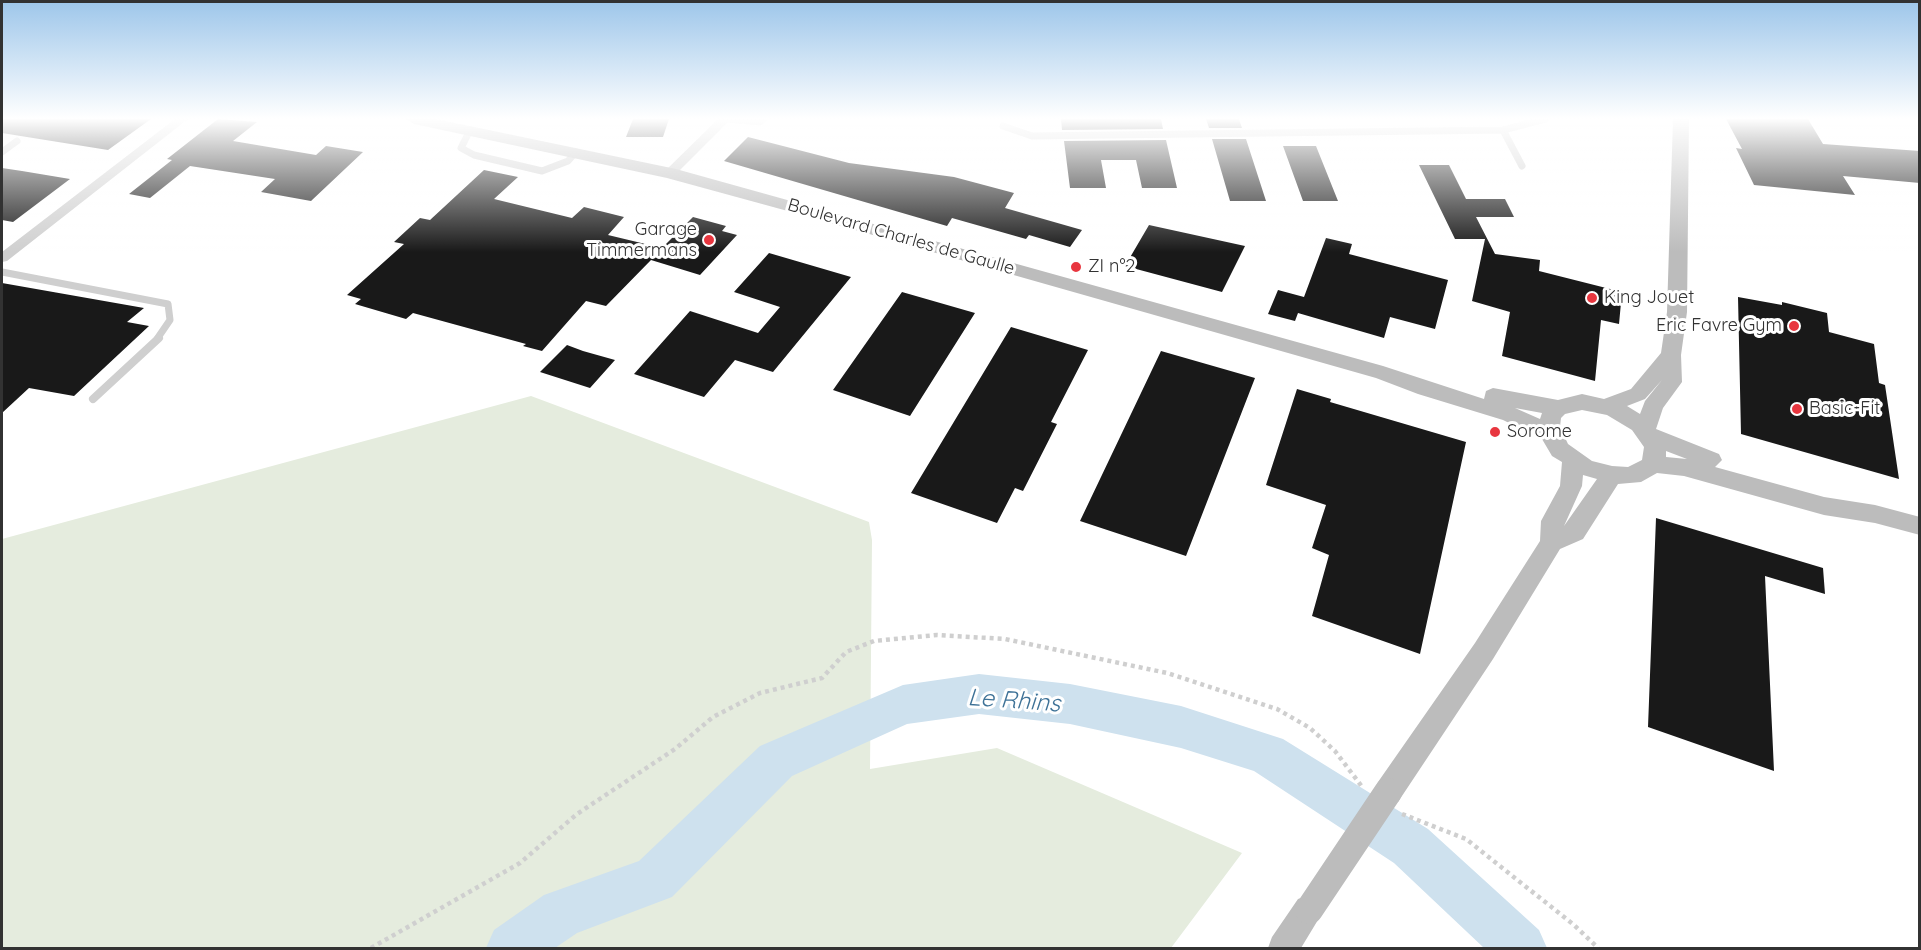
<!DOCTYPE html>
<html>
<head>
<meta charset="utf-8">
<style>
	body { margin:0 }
	#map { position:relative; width:1921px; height:950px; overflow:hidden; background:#fff; font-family:Quicksand,sans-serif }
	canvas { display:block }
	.frame { position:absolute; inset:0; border:3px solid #323232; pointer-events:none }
</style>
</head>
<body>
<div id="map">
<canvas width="1921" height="950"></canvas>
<div class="frame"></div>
</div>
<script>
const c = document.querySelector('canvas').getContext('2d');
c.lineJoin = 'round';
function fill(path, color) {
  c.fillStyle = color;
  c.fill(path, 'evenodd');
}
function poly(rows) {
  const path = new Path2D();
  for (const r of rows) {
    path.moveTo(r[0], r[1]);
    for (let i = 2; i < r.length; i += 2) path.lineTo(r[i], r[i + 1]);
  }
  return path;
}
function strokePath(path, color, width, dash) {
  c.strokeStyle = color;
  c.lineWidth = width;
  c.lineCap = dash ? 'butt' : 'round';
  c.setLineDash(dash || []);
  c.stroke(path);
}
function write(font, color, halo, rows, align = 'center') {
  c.font = font + ' Quicksand,sans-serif';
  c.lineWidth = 6;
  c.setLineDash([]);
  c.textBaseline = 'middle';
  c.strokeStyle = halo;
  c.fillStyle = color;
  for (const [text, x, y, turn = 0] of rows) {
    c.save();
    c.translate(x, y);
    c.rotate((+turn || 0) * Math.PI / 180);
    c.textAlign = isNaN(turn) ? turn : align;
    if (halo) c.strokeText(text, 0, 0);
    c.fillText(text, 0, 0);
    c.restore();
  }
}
const green = poly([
	[531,396,869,522,872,540,870,769,997,748,1242,853,1171,948,2,948,2,539]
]);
const river = poly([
	[979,674,1070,684,1181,706,1283,739,1428,829,1539,930,1547,948,1484,948,1394,863,1254,771,1181,748,1070,724,979,714,907,724,792,776,672,897,577,933,555,948,486,948,494,930,544,895,639,861,760,746,903,685,979,674]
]);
const building = poly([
	[2,119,151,119,108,150,2,133],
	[218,119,257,122,233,141,316,155,326,146,363,152,311,201,261,192,275,179,190,166,150,198,129,194,172,160,167,159],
	[633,119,669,119,663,137,626,137],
	[1061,119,1161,119,1163,129,1062,130],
	[1206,119,1239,119,1242,128,1209,128],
	[1726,119,1808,119,1823,144,1920,151,1920,183,1843,176,1855,195,1754,185,1736,148,1742,149],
	[748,137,849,163,954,177,1014,193,1005,208,1082,230,1070,247,1029,235,1026,239,952,218,947,226,724,161],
	[1212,139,1246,139,1266,201,1230,201],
	[1166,140,1177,188,1142,188,1136,160,1101,160,1106,188,1070,188,1064,141],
	[1283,146,1316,146,1338,201,1303,201],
	[1419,165,1449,165,1466,199,1505,199,1514,217,1476,217,1495,254,1540,260,1539,271,1622,292,1619,324,1601,320,1595,381,1502,356,1510,312,1472,301,1485,239,1455,239],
	[2,168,22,171,70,179,13,222,2,220],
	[484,170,518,177,494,199,572,218,584,207,624,217,608,235,662,248,693,217,726,226,722,231,737,235,700,275,651,260,606,306,586,301,542,351,523,346,526,344,413,313,406,319,355,304,361,299,347,295,404,244,394,242,420,218,430,220],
	[1149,225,1245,246,1222,292,1125,266],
	[1326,238,1352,244,1349,254,1448,280,1435,329,1390,317,1384,338,1298,313,1295,321,1268,314,1278,290,1304,297],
	[769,253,851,277,773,372,735,360,704,397,634,374,690,311,758,333,780,307,734,292],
	[2,283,144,308,127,322,149,326,74,396,29,388,2,413],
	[902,292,975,313,910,416,833,390],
	[1738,297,1782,305,1782,302,1827,313,1829,332,1874,344,1879,383,1885,385,1899,479,1741,434],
	[1011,327,1088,350,1051,422,1057,424,1023,491,1015,488,997,523,911,493],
	[567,345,583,351,615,360,590,388,540,372],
	[1161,351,1255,378,1186,556,1080,521],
	[1297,389,1331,399,1330,402,1466,442,1420,654,1312,616,1329,555,1312,548,1326,505,1266,485],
	[1656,518,1823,568,1825,594,1765,576,1774,771,1648,727]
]);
const path = poly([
	[1402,814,1466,839,1574,925,1598,948],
	[371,948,520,863,577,814,675,749,713,717,760,693,822,678,846,652,874,641,937,635,1005,639,1167,673,1277,709,1310,728,1335,751,1363,788]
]);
const laneFar1 = poly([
	[729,119,760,122,763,119],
	[1003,126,1032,136,1503,130,1545,119],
	[470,130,461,148,474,155,542,171,568,161,576,152],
	[1503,130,1522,166],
	[2,152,17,141],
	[2,272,168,304,170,320,157,339]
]);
const lane = poly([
	[93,399,159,338]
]);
const street = poly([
	[175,119,188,119,7,261,2,262,2,252,175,119],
	[718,119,731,119,674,176,666,176,666,170,718,119]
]);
const secondary = poly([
	[406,119,436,119,676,169,1383,366,1484,399,1486,391,1493,388,1558,400,1582,394,1604,399,1631,389,1661,353,1667,312,1673,119,1689,119,1687,312,1681,355,1682,382,1663,408,1656,429,1719,454,1722,460,1715,467,1824,497,1875,505,1920,517,1920,535,1875,523,1824,515,1684,476,1657,473,1641,482,1618,484,1583,539,1560,549,1493,659,1398,802,1388,805,1378,802,1374,792,1378,782,1475,643,1540,541,1541,521,1560,486,1562,462,1552,456,1542,439,1503,420,1418,394,1376,378,806,216,667,178,414,124,406,119],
	[1662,380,1645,401,1640,414,1627,406,1645,399,1662,380],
	[1515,408,1542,413,1540,419,1515,408],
	[1582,410,1607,415,1632,430,1644,447,1642,460,1628,467,1612,466,1592,461,1568,444,1560,427,1561,418,1565,414,1582,410],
	[1666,451,1687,459,1666,457,1666,451],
	[1583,475,1597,479,1564,526,1582,486,1583,475],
	[1309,895,1320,899,1324,910,1301,948,1268,948,1272,937,1298,899,1309,895]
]);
const secondaryBridge = poly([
	[1309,910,1388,792]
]);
const markers = [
	[709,240,6,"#e8363f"],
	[1076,267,6,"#e8363f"],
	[1592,298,6,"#e8363f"],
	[1794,326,6,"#e8363f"],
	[1797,409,6,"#e8363f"],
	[1495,432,6,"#e8363f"]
];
const poiNames = [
	["Garage",697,230,"right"],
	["Timmermans",697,251,"right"],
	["ZI n°2",1088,267],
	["King Jouet",1604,298],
	["Eric Favre Gym",1782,326,"right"],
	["Basic-Fit",1809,409],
	["Sorome",1507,432]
];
const streetNames = [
	["Boulevard Charles de Gaulle",901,237,16]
];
const nearWaternames = [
	["Le Rhins",1014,701,4]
];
fill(green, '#e5ecde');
fill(river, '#cee1ee');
fill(building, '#191919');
strokePath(path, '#cfcfcf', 4.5, [4, 4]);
strokePath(laneFar1, '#cfcfcf', 7);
strokePath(lane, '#cfcfcf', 8);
fill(street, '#cfcfcf');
fill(secondary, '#bcbcbc');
strokePath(secondaryBridge, '#bcbcbc', 28);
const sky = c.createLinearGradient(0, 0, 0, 252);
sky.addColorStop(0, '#9dc6ea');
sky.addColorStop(0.47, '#fff');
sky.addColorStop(1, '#ffffff00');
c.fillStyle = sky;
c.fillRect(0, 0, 1921, 252);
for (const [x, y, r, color] of markers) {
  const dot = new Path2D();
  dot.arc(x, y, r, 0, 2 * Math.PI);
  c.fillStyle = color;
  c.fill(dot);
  strokePath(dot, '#fff', 2);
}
write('18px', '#323232', '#fff', poiNames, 'left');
write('18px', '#323232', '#fff', streetNames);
write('italic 24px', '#3e7297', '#fff', nearWaternames);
</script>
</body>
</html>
